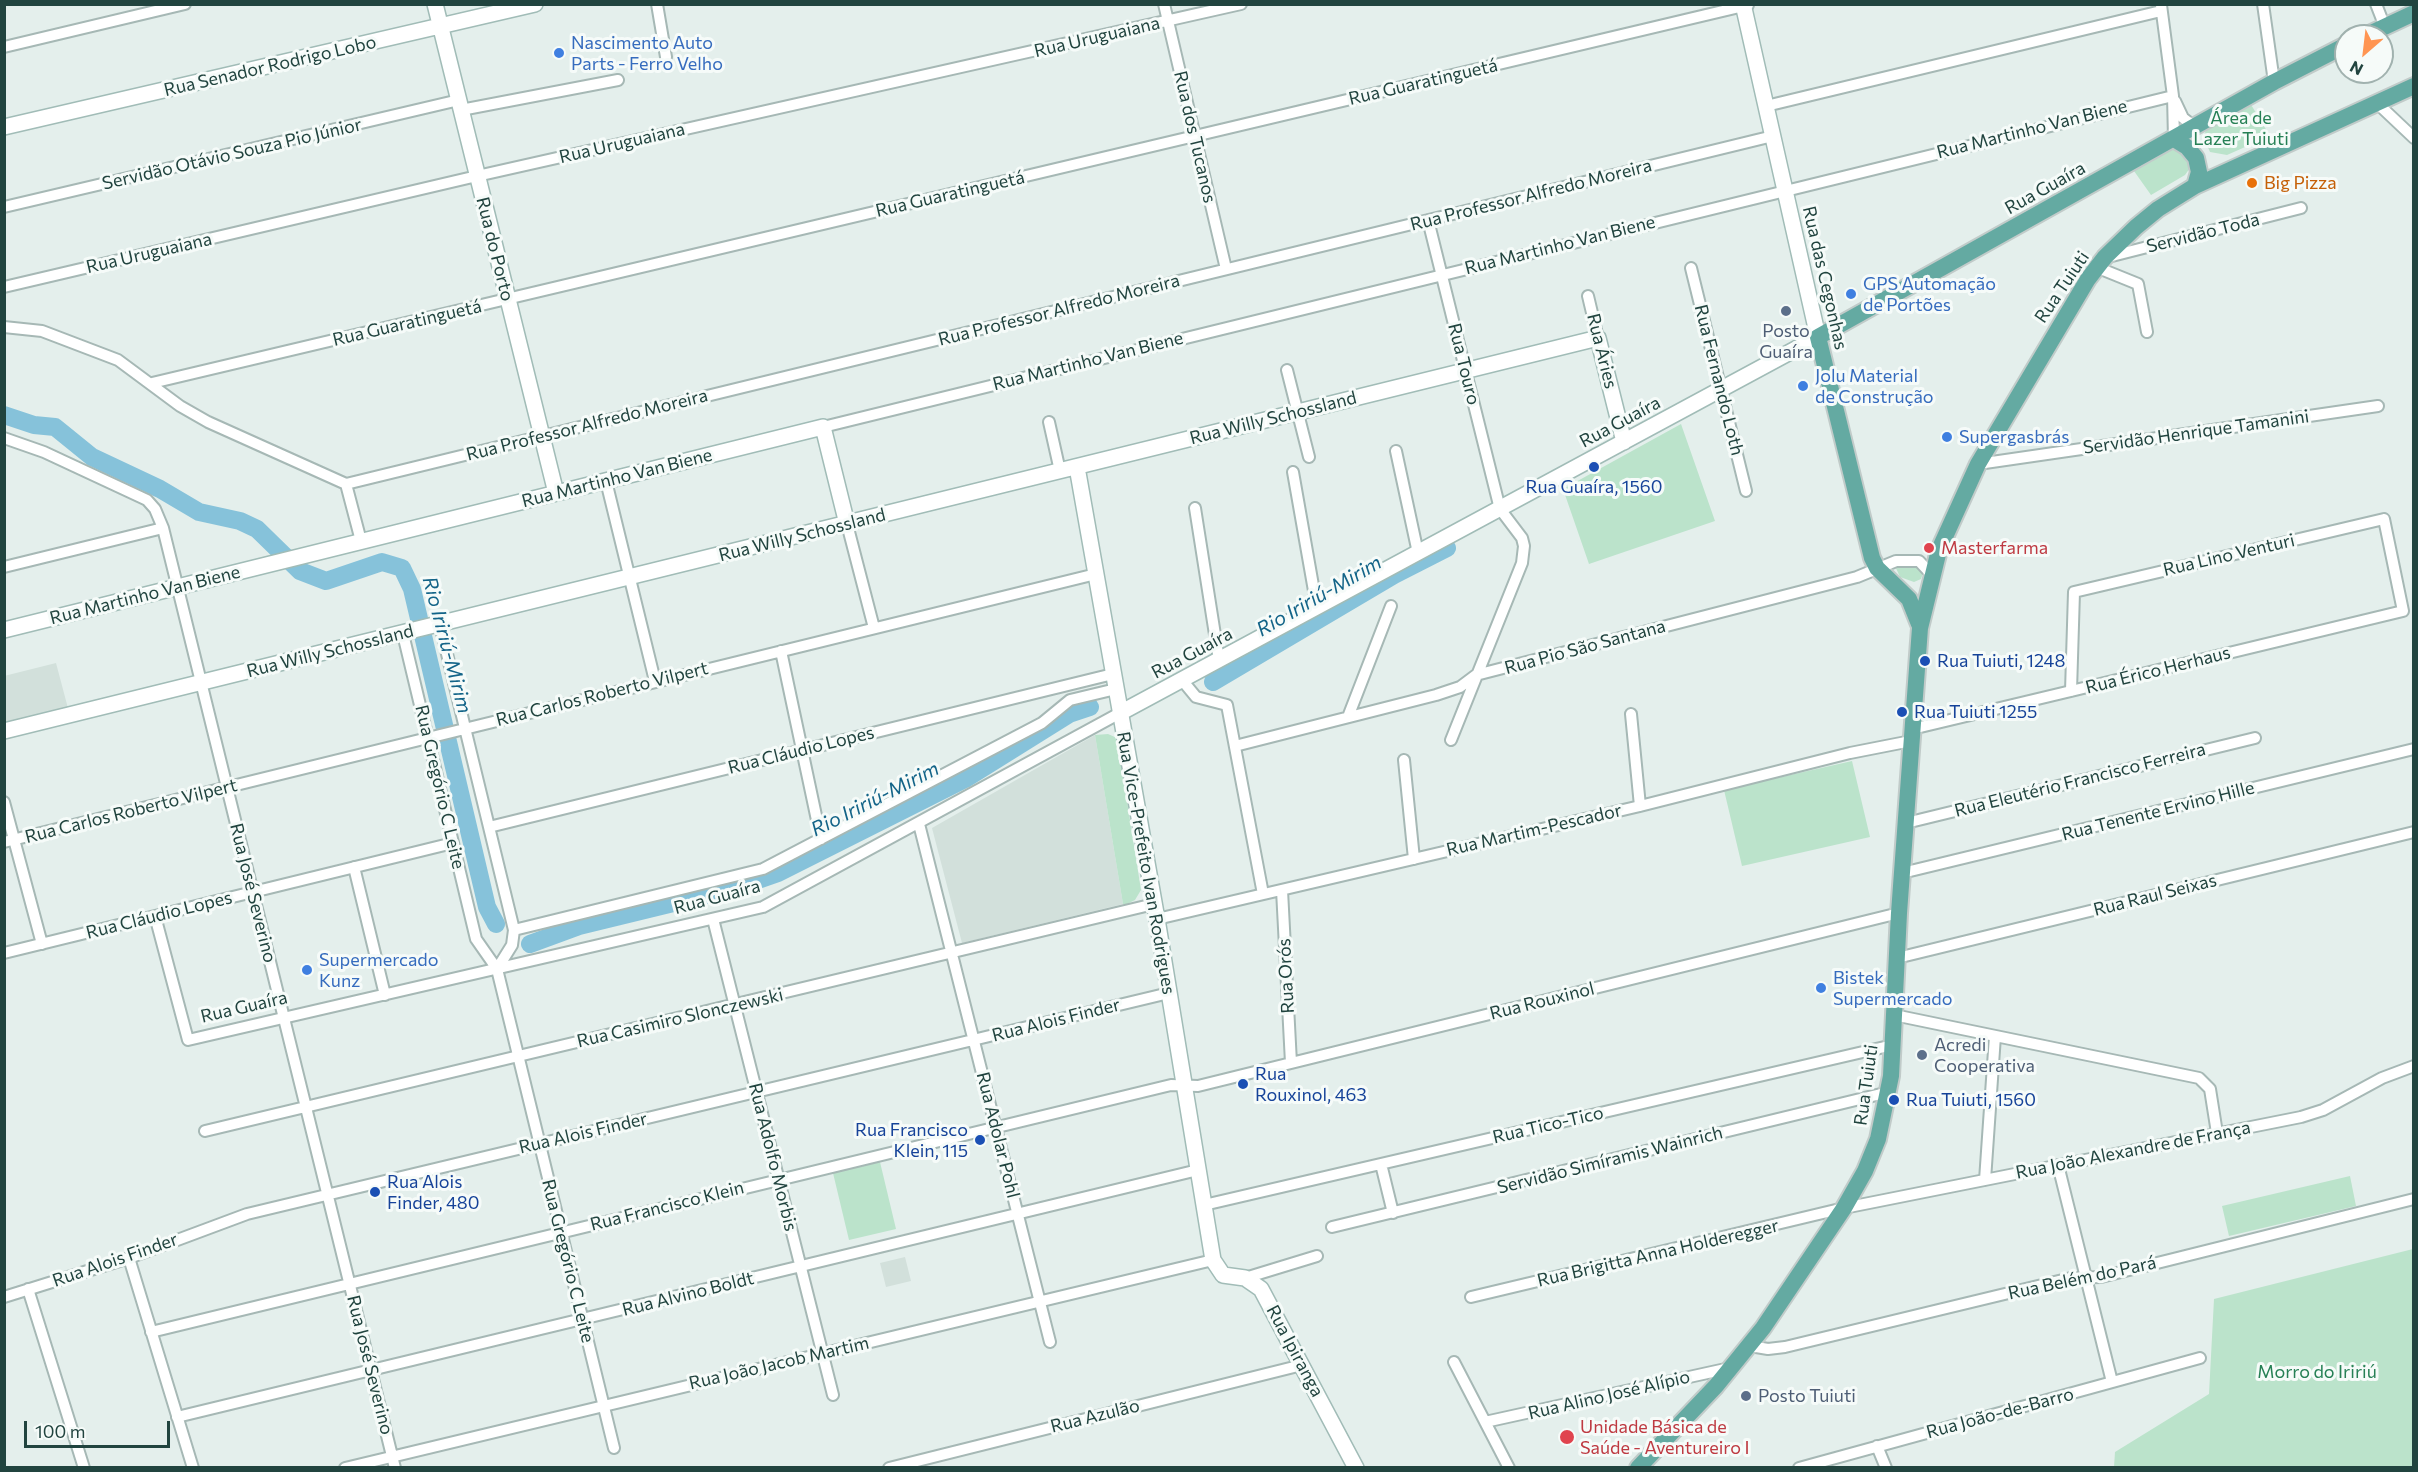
<!DOCTYPE html>
<html>
<head>
<meta charset="utf-8">
<style>
	body { margin:0 }
	#map { position:relative; width:2418px; height:1472px; overflow:hidden; background:#e4efec; font-family:Commissioner,sans-serif }
	canvas { display:block }
	.frame { position:absolute; inset:0; border:6px solid #21443f; pointer-events:none }
	.north { position:absolute; left:2334px; top:24px; width:60px; height:60px; box-sizing:border-box; background:#f6fbf9; border:2px solid #a1b2af; border-radius:50%; rotate:208deg; font-size:16px; font-weight:700; line-height:24px; text-align:center; color:#21443f }
	.north::after { content:''; display:block; margin:auto; width:21px; height:27px; background:#ff9552; clip-path:polygon(50% 0,100% 100%,50% 72%,0 100%) }
	.scale { position:absolute; left:24px; top:1421px; width:146px; height:27px; box-sizing:border-box; border:3px solid #21443f; border-top:0; padding-left:8px; font-size:18px; line-height:21px; white-space:nowrap; color:#21443f; -webkit-text-stroke:4px #f6fbf9; paint-order:stroke }
</style>
</head>
<body>
<div id="map">
<canvas width="2418" height="1472"></canvas>
<div class="frame"></div>
<div class="north">N</div>
<div class="scale">100 m</div>
</div>
<script>
const c = document.querySelector('canvas').getContext('2d');
c.lineJoin = 'round';
function fill(path, color) {
  c.fillStyle = color;
  c.fill(path, 'evenodd');
}
function poly(rows) {
  const path = new Path2D();
  for (const r of rows) {
    path.moveTo(r[0], r[1]);
    for (let i = 2; i < r.length; i += 2) path.lineTo(r[i], r[i + 1]);
  }
  return path;
}
function strokePath(path, color, width, dash) {
  c.strokeStyle = color;
  c.lineWidth = width;
  c.lineCap = dash ? 'butt' : 'round';
  c.setLineDash(dash || []);
  c.stroke(path);
}
function write(font, color, halo, rows, align = 'center') {
  c.font = font + ' Commissioner,sans-serif';
  c.lineWidth = 6;
  c.setLineDash([]);
  c.textBaseline = 'middle';
  c.strokeStyle = halo;
  c.fillStyle = color;
  for (const [text, x, y, turn = 0] of rows) {
    c.save();
    c.translate(x, y);
    c.rotate((+turn || 0) * Math.PI / 180);
    c.textAlign = isNaN(turn) ? turn : align;
    if (halo) c.strokeText(text, 0, 0);
    c.fillText(text, 0, 0);
    c.restore();
  }
}
const built = poly([
	[56,663,69,712,5,728,4,676],
	[1095,735,1123,904,962,943,932,828],
	[905,1257,911,1281,886,1287,880,1263]
]);
const green = poly([
	[2250,103,2270,136,2227,155,2210,152,2203,136,2209,126],
	[2173,149,2180,149,2189,158,2190,168,2185,175,2151,195,2134,171],
	[1681,424,1715,521,1589,564,1563,489],
	[1915,565,1923,573,1921,579,1914,582,1900,577,1895,566],
	[1108,734,1117,738,1141,890,1135,900,1127,904,1123,904,1095,735],
	[1852,761,1870,837,1742,866,1724,790],
	[880,1162,896,1229,849,1240,833,1173],
	[2350,1176,2356,1206,2229,1236,2222,1206],
	[2413,1249,2413,1467,2114,1467,2115,1452,2209,1394,2214,1299]
]);
const river = poly([
	[4,415,34,425,55,427,92,457,160,489,199,512,240,521,257,529,300,571,326,581,382,562,402,568,412,589,487,907,496,924],
	[1213,682,1394,575,1447,548],
	[530,944,579,926,735,888,778,873,965,779,1069,714,1090,707]
]);
const street = poly([
	[657,4,666,57],
	[1164,4,1226,269],
	[2263,4,2274,82],
	[2376,4,2385,27],
	[2161,5,2173,96,2174,139],
	[4,47,185,4],
	[2175,101,2183,118,2195,127],
	[2377,103,2414,138],
	[1766,106,2161,11],
	[461,110,618,80],
	[4,207,459,100],
	[1428,220,1500,509,1522,538,1524,546,1522,563,1451,740],
	[2108,257,2301,208],
	[2096,267,2138,284,2147,332],
	[1691,268,1746,491],
	[4,287,477,176,1241,4],
	[1588,296,1598,338],
	[4,327,42,331,118,360,180,406,208,422,346,484,361,541],
	[1287,370,1309,457],
	[152,383,1748,5],
	[1049,422,1060,471],
	[823,427,2173,96],
	[4,438,44,452,147,500,155,509,163,528,395,1468],
	[1396,451,1418,553],
	[1978,464,2378,406],
	[1293,472,1317,608],
	[606,481,655,681],
	[346,484,1773,136],
	[1195,508,1219,660],
	[847,524,874,628],
	[4,567,163,528],
	[440,625,514,930,512,945,497,969],
	[403,634,476,939,497,969,614,1448],
	[781,651,821,839],
	[1182,680,1196,697,1227,705,1263,894],
	[1631,714,1640,806],
	[1348,717,1391,606],
	[1912,729,2071,691,2403,611,2384,519,2074,592,2071,691],
	[1235,746,1436,695,1460,687,1476,675,1857,577,1896,561,1919,561,1932,575],
	[1404,760,1414,859],
	[4,802,42,944],
	[1906,823,2255,738],
	[919,824,1050,1342],
	[489,827,1113,674],
	[4,842,1096,574],
	[354,867,385,995],
	[1902,873,2414,749],
	[1282,890,1291,1063],
	[155,916,188,1040,763,907,1120,713],
	[713,919,833,1395],
	[1157,919,1640,806,1850,753,1911,741],
	[514,930,763,869,1042,723,1070,700,1116,689],
	[4,953,453,843],
	[1897,958,2414,832],
	[1894,1015,2199,1078,2210,1089,2217,1133],
	[205,1131,1154,904],
	[1381,1164,1393,1213],
	[2058,1165,2112,1382],
	[1985,1180,1995,1036],
	[1204,1205,1893,1045],
	[1332,1227,1889,1092],
	[129,1258,193,1468],
	[1245,1278,1317,1256],
	[28,1289,84,1468],
	[4,1297,129,1258,247,1214,1169,993],
	[1471,1297,1844,1208,2301,1117,2323,1110,2382,1078,2414,1066],
	[151,1332,1171,1085,1198,1086,1899,913],
	[1750,1346,1768,1349,1785,1347,2071,1278,2101,1277,2414,1199],
	[1454,1362,1509,1468],
	[177,1417,1198,1170],
	[1485,1422,1730,1368],
	[1877,1446,1886,1468],
	[345,1468,1213,1260],
	[889,1468,1302,1365],
	[1799,1468,2200,1358]
]);
const secondary = poly([
	[435,4,556,493],
	[4,127,535,4],
	[1077,467,1157,919,1213,1260,1223,1275,1245,1278,1261,1289,1356,1468],
	[4,630,823,427,847,524],
	[1120,713,1818,337,1743,4],
	[4,731,1598,338,1624,442]
]);
const primary = poly([
	[2365,36,2414,13],
	[2174,139,2187,147,2196,158,2199,172,2195,186],
	[1919,624,1909,599,1877,568,1872,558,1818,337,2274,82,2346,45],
	[1638,1468,1716,1386,1763,1328,1844,1208,1865,1171,1878,1139,1891,1076,1899,913,1920,628,1939,550,1978,464,2088,279,2105,257,2136,227,2158,209,2195,186,2414,86]
]);
const markers = [
	[559,53,6,"#3f7fe0"],
	[2252,183,6,"#e8710a"],
	[1851,294,6,"#3f7fe0"],
	[1786,311,6,"#5c6f8a"],
	[1803,386,6,"#3f7fe0"],
	[1947,437,6,"#3f7fe0"],
	[1594,467,6,"#1a4fb4"],
	[1929,548,6,"#e0444e"],
	[1925,661,6,"#1a4fb4"],
	[1902,712,6,"#1a4fb4"],
	[307,970,6,"#3f7fe0"],
	[1821,988,6,"#3f7fe0"],
	[1922,1055,6,"#5c6f8a"],
	[1243,1084,6,"#1a4fb4"],
	[1894,1100,6,"#1a4fb4"],
	[980,1140,6,"#1a4fb4"],
	[375,1192,6,"#1a4fb4"],
	[1746,1396,6,"#5c6f8a"],
	[1567,1437,8,"#e0444e"]
];
const streetNames = [
	["Rua Uruguaiana",1097,37,-13],
	["Rua Senador Rodrigo Lobo",270,66,-13],
	["Rua Guaratinguetá",1423,82,-13],
	["Rua Martinho Van Biene",2032,129,-14],
	["Rua dos Tucanos",1195,137,77],
	["Rua Uruguaiana",622,143,-13],
	["Servidão Otávio Souza Pio Júnior",232,154,-13],
	["Rua Guaíra",2045,188,-29],
	["Rua Guaratinguetá",950,194,-13],
	["Rua Professor Alfredo Moreira",1531,195,-14],
	["Servidão Toda",2203,233,-14],
	["Rua Martinho Van Biene",1560,245,-14],
	["Rua do Porto",495,249,76],
	["Rua Uruguaiana",149,253,-13],
	["Rua das Cegonhas",1825,278,77],
	["Rua Tuiuti",2062,287,-56],
	["Rua Professor Alfredo Moreira",1059,310,-14],
	["Rua Guaratinguetá",407,323,-13],
	["Rua Áries",1602,351,76],
	["Rua Martinho Van Biene",1088,361,-14],
	["Rua Touro",1464,364,76],
	["Rua Fernando Loth",1719,380,76],
	["Rua Willy Schossland",1273,418,-14],
	["Rua Guaíra",1620,422,-28],
	["Rua Professor Alfredo Moreira",587,425,-14],
	["Servidão Henrique Tamanini",2196,432,-8],
	["Rua Martinho Van Biene",617,478,-14],
	["Rua Willy Schossland",802,535,-14],
	["Rua Lino Venturi",2229,555,-13],
	["Rua Martinho Van Biene",145,595,-14],
	["Rua Pio São Santana",1585,647,-15],
	["Rua Willy Schossland",330,651,-14],
	["Rua Guaíra",1192,653,-28],
	["Rua Érico Herhaus",2158,670,-14],
	["Rua Carlos Roberto Vilpert",602,694,-14],
	["Rua Cláudio Lopes",801,750,-14],
	["Rua Eleutério Francisco Ferreira",2080,780,-14],
	["Rua Gregório C Leite",440,787,77],
	["Rua Carlos Roberto Vilpert",131,811,-14],
	["Rua Tenente Ervino Hille",2158,811,-14],
	["Rua Martim-Pescador",1534,830,-13],
	["Rua Vice-Prefeito Ivan Rodrigues",1146,863,80],
	["Rua José Severino",253,893,76],
	["Rua Raul Seixas",2155,895,-14],
	["Rua Guaíra",717,897,-15],
	["Rua Cláudio Lopes",159,915,-14],
	["Rua Orós",1286,976,-93],
	["Rua Rouxinol",1542,1001,-14],
	["Rua Guaíra",244,1007,-13],
	["Rua Casimiro Slonczewski",680,1018,-13],
	["Rua Alois Finder",1056,1020,-14],
	["Rua Tuiuti",1866,1085,-82],
	["Rua Tico-Tico",1548,1125,-13],
	["Rua Alois Finder",583,1133,-13],
	["Rua Adolar Pohl",998,1135,76],
	["Rua João Alexandre de França",2133,1150,-11],
	["Rua Adolfo Morbis",773,1157,76],
	["Servidão Simíramis Wainrich",1610,1160,-14],
	["Rua Francisco Klein",667,1206,-14],
	["Rua Brigitta Anna Holderegger",1658,1253,-13],
	["Rua Alois Finder",115,1260,-19],
	["Rua Gregório C Leite",568,1261,76],
	["Rua Belém do Pará",2082,1278,-12],
	["Rua Alvino Boldt",688,1294,-14],
	["Rua Ipiranga",1295,1351,62],
	["Rua João Jacob Martim",779,1363,-13],
	["Rua José Severino",370,1365,76],
	["Rua Alino José Alípio",1609,1395,-13],
	["Rua João-de-Barro",2000,1413,-15],
	["Rua Azulão",1095,1416,-14]
];
const shopNames = [
	["Nascimento Auto",571,43],
	["Parts - Ferro Velho",571,64],
	["GPS Automação",1863,284],
	["de Portões",1863,305],
	["Jolu Material",1815,376],
	["de Construção",1815,397],
	["Supergasbrás",1959,437],
	["Supermercado",319,960],
	["Kunz",319,981],
	["Bistek",1833,978],
	["Supermercado",1833,999]
];
const parkNames = [
	["Área de",2241,118],
	["Lazer Tuiuti",2241,139],
	["Morro do Iririú",2317,1372]
];
const foodNames = [
	["Big Pizza",2264,183]
];
const serviceNames = [
	["Posto",1786,331,"center"],
	["Guaíra",1786,352,"center"],
	["Acredi",1934,1045],
	["Cooperativa",1934,1066],
	["Posto Tuiuti",1758,1396]
];
const transitNames = [
	["Rua Guaíra, 1560",1594,487,"center"],
	["Rua Tuiuti, 1248",1937,661],
	["Rua Tuiuti 1255",1914,712],
	["Rua",1255,1074],
	["Rouxinol, 463",1255,1095],
	["Rua Tuiuti, 1560",1906,1100],
	["Rua Francisco",968,1130,"right"],
	["Klein, 115",968,1151,"right"],
	["Rua Alois",387,1182],
	["Finder, 480",387,1203]
];
const healthNames = [
	["Masterfarma",1941,548],
	["Unidade Básica de",1580,1427],
	["Saúde - Aventureiro I",1580,1448]
];
const waterNames = [
	["Rio Iririú-Mirim",1319,596,-30],
	["Rio Iririú-Mirim",447,645,75],
	["Rio Iririú-Mirim",875,799,-27]
];
fill(built, '#d2e0db');
fill(green, '#bbe3cb');
strokePath(river, '#86c2da', 18);
strokePath(street, '#a6b8b5', 14);
strokePath(secondary, '#a1bcb7', 18);
strokePath(primary, '#c1cbc9', 20);
strokePath(street, '#fff', 10);
strokePath(secondary, '#fff', 15);
strokePath(primary, '#64aaa2', 16);
for (const [x, y, r, color] of markers) {
  const dot = new Path2D();
  dot.arc(x, y, r, 0, 2 * Math.PI);
  c.fillStyle = color;
  c.fill(dot);
  strokePath(dot, '#f6fbf9', 2);
}
write('18px', '#21443f', '#f6fbf9', streetNames);
write('18px', '#366cbe', '#f6fbf9', shopNames, 'left');
write('18px', '#268055', '#f6fbf9', parkNames);
write('18px', '#c56008', '#f6fbf9', foodNames, 'left');
write('18px', '#4e5e75', '#f6fbf9', serviceNames, 'left');
write('18px', '#164399', '#f6fbf9', transitNames, 'left');
write('18px', '#be3a42', '#f6fbf9', healthNames, 'left');
write('italic 20px', '#136488', '#f6fbf9', waterNames);
</script>
</body>
</html>
